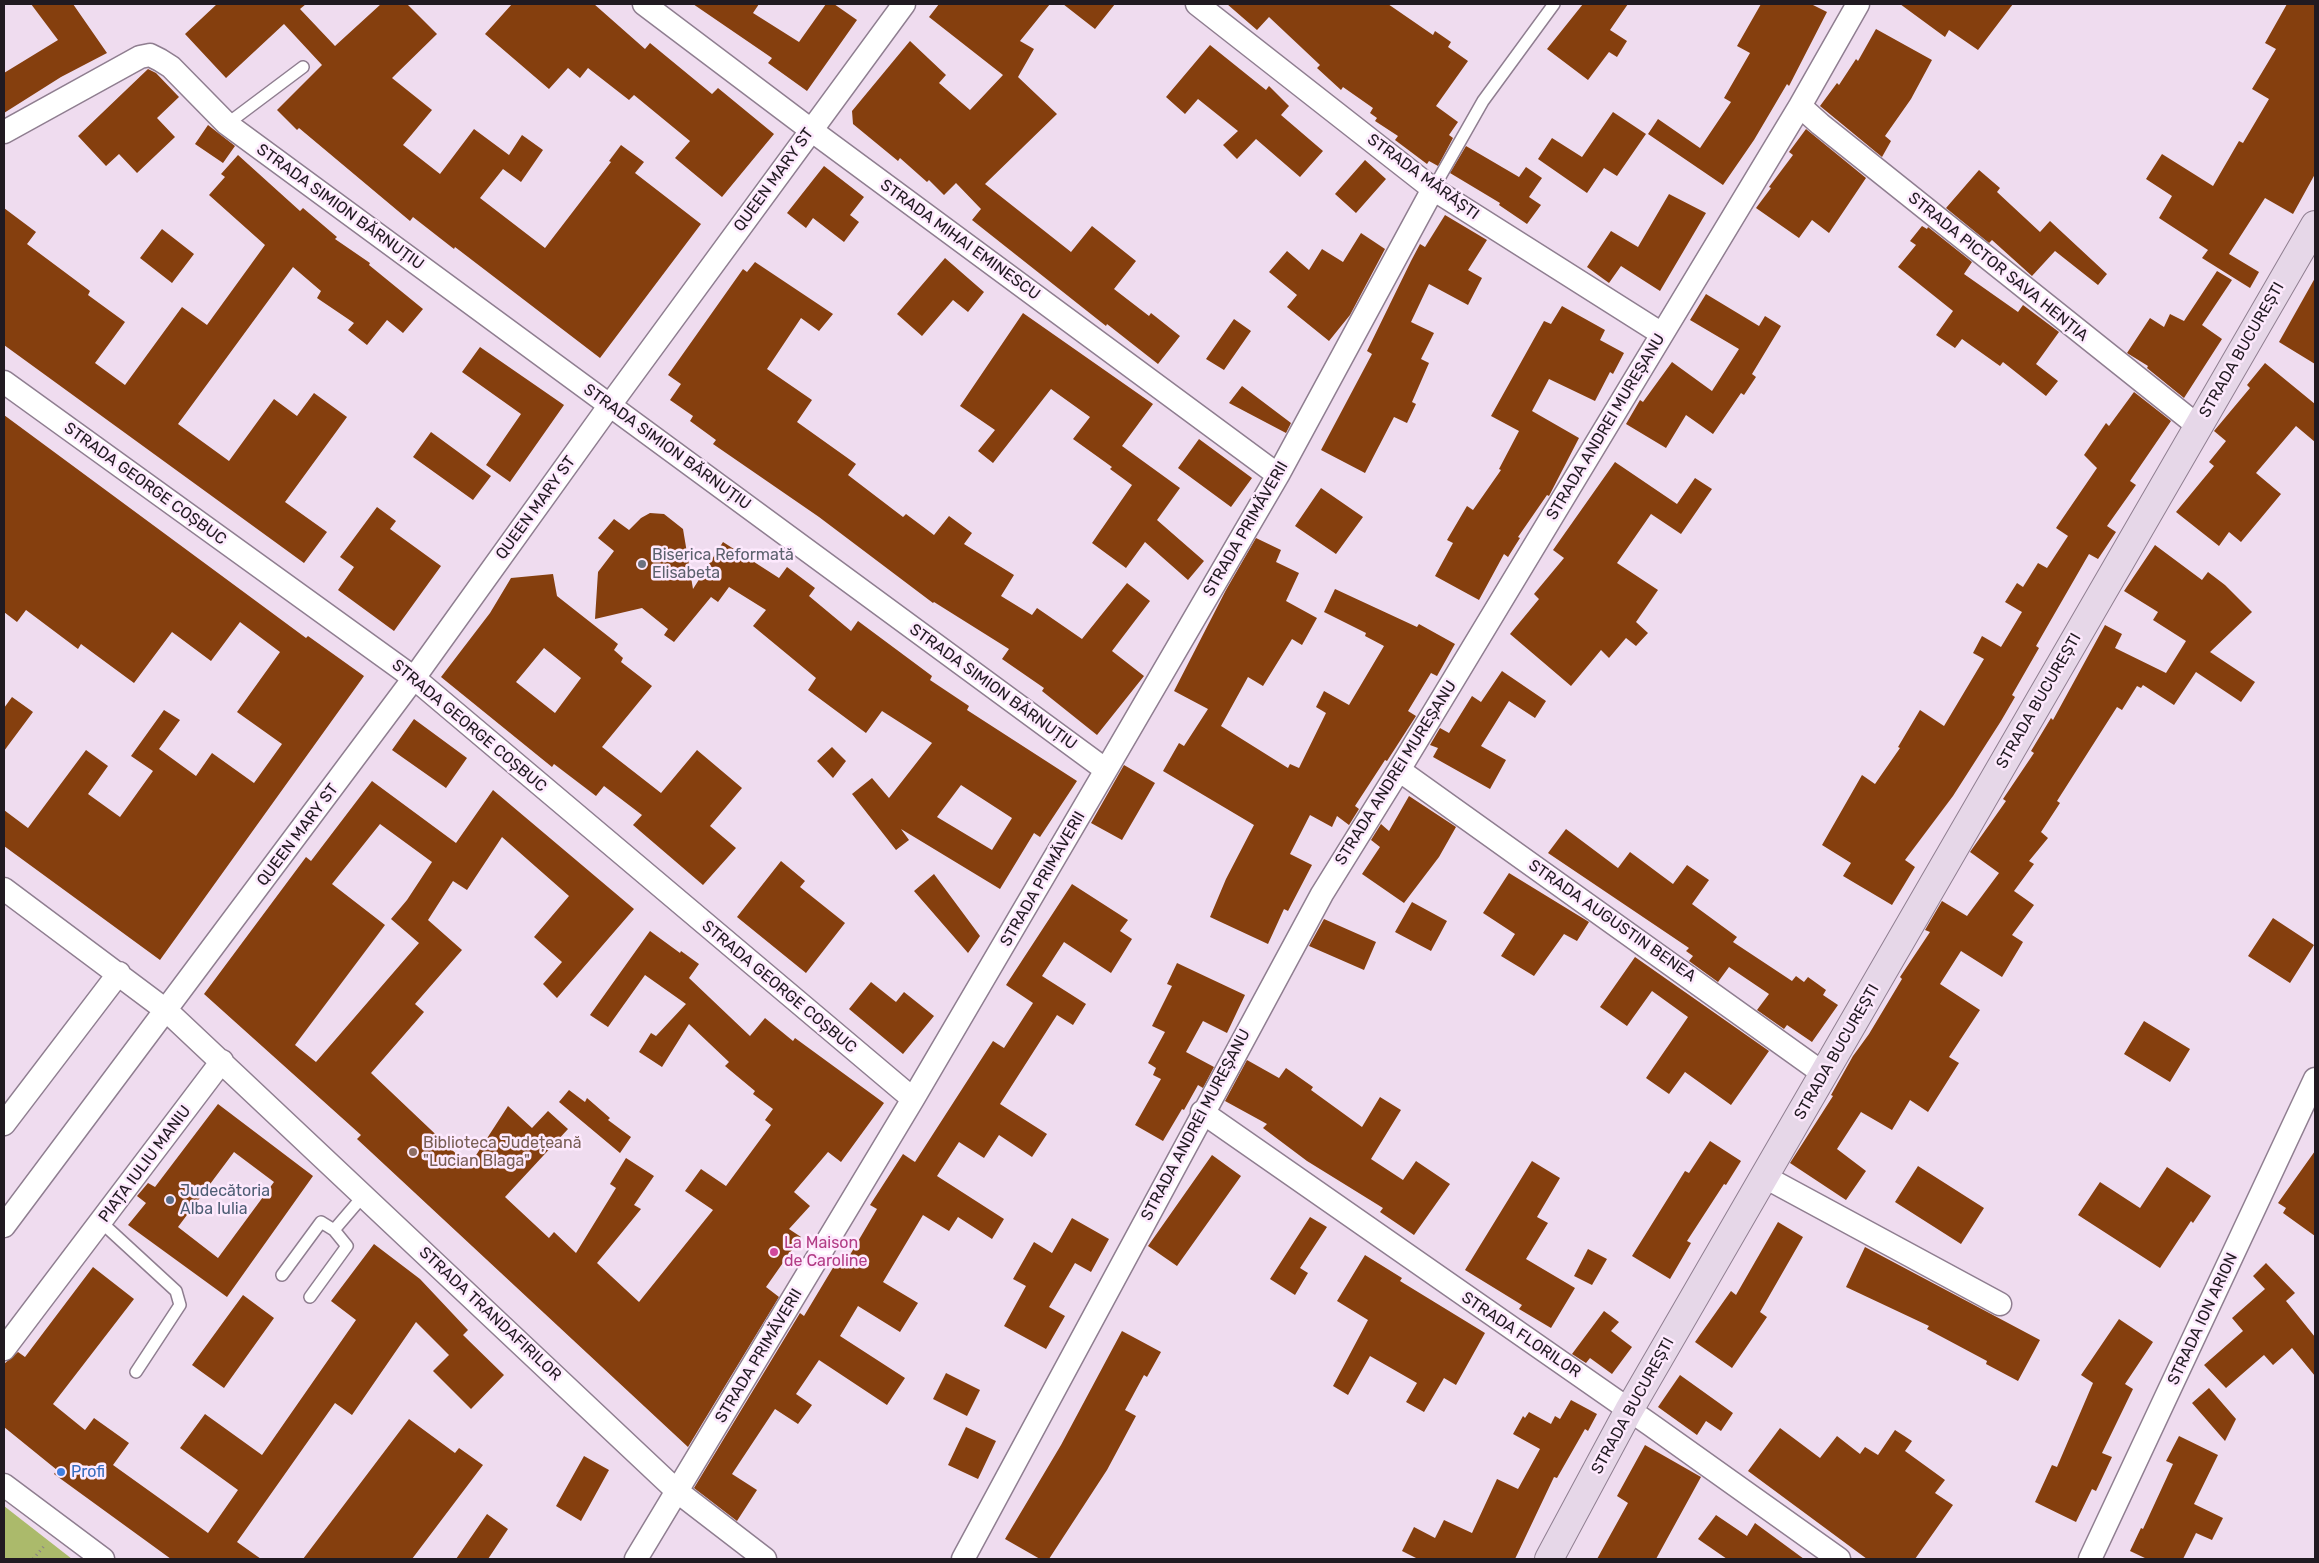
<!DOCTYPE html>
<html>
<head>
<meta charset="utf-8">
<style>
	body { margin:0 }
	#map { position:relative; width:2319px; height:1563px; overflow:hidden; background:#efdcef; font-family:Rubik,sans-serif }
	canvas { display:block }
	.frame { position:absolute; inset:0; border:5px solid #211a21; pointer-events:none }
</style>
</head>
<body>
<div id="map">
<canvas width="2319" height="1563"></canvas>
<div class="frame"></div>
</div>
<script>
const c = document.querySelector('canvas').getContext('2d');
c.lineJoin = 'round';
function fill(path, color) {
  c.fillStyle = color;
  c.fill(path, 'evenodd');
}
function poly(rows) {
  const path = new Path2D();
  for (const r of rows) {
    path.moveTo(r[0], r[1]);
    for (let i = 2; i < r.length; i += 2) path.lineTo(r[i], r[i + 1]);
  }
  return path;
}
function strokePath(path, color, width, dash) {
  c.strokeStyle = color;
  c.lineWidth = width;
  c.lineCap = dash ? 'butt' : 'round';
  c.setLineDash(dash || []);
  c.stroke(path);
}
function write(font, color, halo, rows, align = 'center') {
  c.font = font + ' Rubik,sans-serif';
  c.lineWidth = 5;
  c.setLineDash([]);
  c.textBaseline = 'middle';
  c.strokeStyle = halo;
  c.fillStyle = color;
  for (const [text, x, y, turn = 0] of rows) {
    c.save();
    c.translate(x, y);
    c.rotate((+turn || 0) * Math.PI / 180);
    c.textAlign = isNaN(turn) ? turn : align;
    if (halo) c.strokeText(text, 0, 0);
    c.fillText(text, 0, 0);
    c.restore();
  }
}
const green = poly([
	[4,1506,72,1559,4,1559]
]);
const building = poly([
	[31,4,73,4,107,53,61,77,4,113,4,73,58,40],
	[217,4,306,4,300,9,335,46,381,4,407,4,437,34,392,78,432,110,403,145,440,174,474,129,509,155,522,135,543,150,521,182,503,169,480,198,545,248,611,162,609,161,621,145,644,162,635,173,701,224,600,358,455,247,454,249,413,217,410,221,299,128,297,130,277,110,322,65,284,24,226,78,185,34],
	[512,4,594,4,645,49,650,43,712,94,718,88,774,134,722,197,675,158,690,141,634,95,629,100,588,68,580,78,568,68,549,89,485,34],
	[693,4,759,4,753,13,799,42,826,4,834,4,857,20,807,91,768,63,772,58],
	[939,4,1050,4,1020,41,1034,49,1018,77,1057,114,985,184,1071,252,1092,226,1136,261,1114,289,1149,316,1151,313,1180,336,1158,364,1107,324,1106,326,972,220,981,209,956,183,944,195,929,180,927,182,900,158,898,161,853,124,852,111,910,41,946,75,939,83,970,110,1003,75,929,17],
	[1063,4,1115,4,1095,29],
	[1227,4,1388,4,1433,35,1435,31,1451,42,1448,47,1468,61,1436,106,1458,122,1449,135,1453,138,1438,166,1429,161,1427,164,1395,140,1398,136,1375,121,1377,118,1370,113,1373,108,1343,87,1341,90,1317,68,1320,65,1269,17,1257,30],
	[1583,4,1628,4,1610,30,1627,41,1617,57,1609,52,1588,80,1547,49],
	[1761,4,1811,4,1827,12,1789,86,1787,84,1754,140,1723,185,1648,134,1658,119,1700,148,1731,102,1724,98,1750,53,1737,46],
	[1900,4,2013,4,1978,50,1949,30,1945,37],
	[2287,4,2315,4,2315,174,2293,214,2265,198,2229,254,2259,272,2250,288,2202,258,2208,250,2159,218,2172,196,2146,179,2162,154,2213,186,2239,141,2243,143,2269,99,2252,89,2276,49,2265,43],
	[1876,29,1932,60,1911,99,1885,136,1891,141,1882,157,1820,106,1837,83,1839,85,1856,59,1858,61],
	[1210,45,1266,90,1269,86,1289,106,1281,115,1323,151,1300,177,1256,139,1237,159,1223,145,1238,131,1198,99,1185,114,1166,97],
	[148,69,156,73,179,97,157,118,175,137,137,173,119,154,106,166,78,136],
	[1613,112,1646,134,1617,176,1604,168,1587,193,1538,159,1552,138,1582,157],
	[208,125,235,146,223,163,195,144],
	[1806,129,1866,178,1829,233,1812,220,1799,238,1756,208,1771,188,1769,187,1793,155,1789,152],
	[1466,146,1519,177,1526,167,1542,178,1529,197,1541,205,1527,224,1499,205,1500,203,1450,173],
	[238,155,300,211,303,208,337,237,335,239,370,263,369,265,423,309,403,333,387,320,367,345,348,330,354,323,317,298,321,291,293,267,178,424,229,461,274,399,297,416,314,393,347,417,285,502,327,532,304,563,4,345,4,208,36,232,27,244,90,291,88,295,125,322,95,363,125,385,182,307,207,325,265,245,209,195,225,177,221,174],
	[1365,160,1386,179,1356,213,1335,194],
	[824,166,864,197,850,215,859,222,844,242,813,218,806,228,787,213],
	[1979,170,2000,188,1997,192,2040,232,2050,221,2107,274,2098,285,2055,251,2032,276,1992,240,1989,243,1946,208],
	[1669,194,1706,213,1660,291,1621,266,1609,283,1587,267,1611,231,1638,247],
	[1445,215,1487,240,1468,270,1482,278,1468,305,1429,284,1411,322,1434,333,1421,359,1429,363,1412,402,1416,404,1407,423,1394,417,1365,473,1321,450,1372,354,1367,351,1411,261,1420,244,1425,247],
	[1922,226,1927,229,1928,227,1972,262,1964,274,2018,312,2023,305,2059,332,2036,364,2058,381,2046,396,2003,362,2000,366,1962,339,1955,348,1936,335,1953,311,1898,267,1916,245,1910,241],
	[162,229,194,254,172,283,140,258],
	[1361,233,1385,249,1350,315,1329,341,1287,307,1297,295,1269,272,1287,251,1309,270,1322,249,1343,262],
	[945,258,984,292,968,312,953,300,922,336,897,314],
	[755,262,833,314,819,331,801,318,767,369,812,400,797,422,856,464,848,475,903,517,906,514,934,535,949,516,972,533,964,544,1014,575,1001,596,1032,615,1037,608,1082,639,1127,583,1150,601,1112,651,1144,676,1097,735,1042,691,1044,688,1002,659,1009,649,934,602,933,603,819,517,713,444,716,440,690,421,693,416,670,400,681,384,668,375,743,269,747,272],
	[2217,271,2232,280,2202,325,2222,339,2184,398,2147,368,2148,366,2127,353,2150,318,2164,327,2170,314,2184,321],
	[2315,278,2315,364,2279,342],
	[1706,294,1759,326,1765,316,1781,326,1752,374,1756,377,1744,395,1741,393,1713,434,1686,415,1666,448,1626,424,1640,400,1643,402,1672,362,1712,391,1739,349,1690,320],
	[1562,306,1605,330,1600,340,1624,353,1613,374,1610,372,1595,401,1549,379,1532,411,1579,438,1549,496,1547,495,1518,537,1520,538,1508,557,1504,554,1479,600,1435,576,1453,543,1447,540,1467,506,1473,510,1501,470,1499,469,1519,431,1491,416,1544,321,1551,324],
	[1023,313,1153,404,1122,446,1180,488,1157,520,1204,561,1188,580,1145,542,1126,568,1092,543,1132,485,1110,469,1112,467,1073,439,1090,417,1051,389,993,463,978,451,995,430,960,406],
	[1234,319,1251,331,1224,370,1206,359],
	[480,347,564,405,510,482,486,465,521,414,462,372],
	[2265,363,2315,404,2315,442,2296,426,2256,473,2281,494,2241,542,2229,532,2219,546,2176,512,2214,466,2209,462,2226,441,2214,431,2250,388,2247,385],
	[1242,386,1291,423,1286,433,1229,403],
	[2134,392,2171,421,2130,481,2136,485,2107,526,2116,532,2098,559,2089,554,2036,646,2039,648,2012,695,2015,697,2001,721,1953,796,1905,860,1915,867,1892,905,1843,876,1851,863,1822,845,1862,775,1875,784,1900,748,1898,747,1920,710,1944,726,1984,659,1973,653,1982,636,2001,647,2022,612,2005,602,2017,583,2023,587,2038,563,2047,568,2068,536,2056,528,2097,468,2084,455,2106,423,2109,426],
	[4,415,306,638,308,636,364,676,160,960,4,846,4,810,28,828,86,750,108,766,88,794,120,817,153,771,131,756,164,710,180,720,159,749,196,776,212,753,254,783,282,744,237,712,280,652,240,622,211,661,172,632,134,683,81,644,78,649,26,610,17,622,4,612],
	[431,432,491,476,473,500,413,457],
	[1199,439,1252,478,1231,507,1178,468],
	[1615,462,1677,504,1695,478,1712,489,1681,534,1651,514,1617,563,1658,590,1636,622,1648,633,1636,646,1626,638,1609,658,1601,650,1571,686,1510,634,1539,599,1534,594,1564,558,1553,550],
	[1321,488,1363,517,1336,554,1295,526],
	[377,507,396,521,390,529,441,566,394,631,338,590,354,567,340,557],
	[650,513,664,514,683,529,693,589,723,542,779,578,787,567,815,588,809,596,851,631,858,621,932,676,930,680,969,706,967,710,1077,781,1040,837,1034,833,1000,889,901,829,909,840,896,850,852,794,872,778,889,798,932,743,882,711,866,733,808,690,816,678,753,626,766,610,729,587,718,602,711,597,674,642,664,635,668,629,642,608,595,619,598,572,614,551,598,538,614,519,629,530,641,518],
	[961,785,1012,818,992,850,937,817],
	[1256,538,1281,550,1276,562,1299,573,1286,601,1317,618,1302,645,1292,639,1263,686,1248,677,1221,726,1288,768,1290,764,1299,768,1326,713,1316,707,1324,691,1349,705,1384,646,1365,636,1366,633,1324,612,1335,589,1417,627,1419,624,1455,644,1437,676,1431,673,1408,711,1416,716,1387,761,1385,760,1355,806,1359,809,1349,825,1337,816,1332,827,1310,815,1290,854,1312,865,1288,911,1284,909,1268,944,1210,917,1226,879,1254,825,1163,771,1179,743,1184,746,1208,709,1174,691,1226,590],
	[2155,545,2202,580,2208,572,2225,585,2252,612,2210,652,2255,682,2241,702,2196,672,2174,705,2143,685,2141,688,2137,686,2122,710,2117,707,2057,801,2060,803,2041,832,2048,838,2029,861,2034,864,2014,891,2034,905,2012,935,2023,942,2002,977,1961,951,1940,984,1980,1010,1949,1057,1959,1063,1928,1112,1910,1100,1892,1130,1861,1112,1837,1149,1866,1171,1846,1200,1790,1163,1833,1096,1831,1095,1853,1056,1869,1034,1902,979,1900,977,1930,932,1925,930,1942,901,1967,916,1999,873,1970,852,2006,801,2003,799,2034,753,2031,751,2051,718,2053,720,2105,625,2122,634,2115,648,2166,673,2186,641,2153,620,2158,612,2124,591],
	[553,574,557,596,618,644,614,650,623,658,621,662,652,686,602,747,661,793,697,750,742,788,710,826,736,848,703,885,633,825,642,815,604,786,596,796,554,764,552,767,441,677,490,613,511,578],
	[544,648,581,678,555,713,516,682],
	[1502,671,1546,701,1535,718,1509,701,1481,746,1506,760,1490,789,1433,757,1438,748,1430,745,1440,728,1449,733,1472,696,1481,702],
	[12,697,33,712,4,751,4,708],
	[414,719,467,758,446,788,392,750],
	[832,747,846,761,833,778,817,761],
	[1124,765,1155,783,1122,840,1091,823],
	[372,781,456,843,493,790,634,909,557,998,543,984,562,962,534,937,569,896,502,837,467,890,453,881,428,920,462,950,415,1004,424,1012,371,1073,469,1166,508,1106,532,1128,548,1111,568,1129,505,1197,549,1238,554,1232,576,1253,616,1188,610,1184,626,1158,654,1176,634,1205,641,1209,597,1263,639,1302,713,1210,685,1191,701,1169,726,1186,771,1125,765,1120,773,1109,753,1094,755,1091,725,1066,729,1062,689,1024,662,1067,639,1052,651,1033,656,1036,686,1004,645,975,608,1027,590,1015,650,931,680,953,681,951,699,964,689,978,750,1036,765,1018,793,1041,795,1038,884,1103,841,1162,828,1152,794,1192,810,1206,789,1229,801,1237,766,1287,779,1297,688,1447,357,1139,361,1135,204,994,306,857,311,861],
	[380,824,432,862,407,900,391,919,419,943,316,1062,295,1045,385,925,332,884],
	[1409,796,1456,827,1439,857,1404,903,1362,874,1380,847,1371,840,1381,824,1389,831],
	[1566,829,1618,868,1630,852,1673,884,1687,865,1709,880,1692,904,1737,937,1733,942,1792,981,1796,976,1804,982,1808,977,1826,990,1823,995,1838,1005,1812,1042,1787,1025,1784,1029,1757,1010,1769,994,1729,967,1718,982,1689,961,1693,956,1686,951,1689,948,1548,853],
	[781,861,805,881,800,887,845,923,806,973,737,917],
	[1509,873,1589,922,1577,941,1564,934,1534,976,1501,956,1515,934,1483,913],
	[934,874,980,936,968,953,914,891],
	[1072,884,1128,920,1120,931,1132,939,1111,973,1064,942,1042,976,1086,1004,1073,1025,1057,1015,1000,1104,1047,1134,1032,1157,999,1135,984,1158,959,1142,937,1176,1004,1219,992,1239,958,1217,949,1231,923,1215,883,1282,918,1303,900,1332,858,1306,840,1336,905,1378,887,1405,819,1360,796,1394,812,1405,798,1424,775,1409,732,1474,757,1490,737,1521,694,1488,800,1313,804,1316,840,1256,847,1260,877,1209,870,1205,903,1154,915,1162,993,1041,1004,1048,1033,1003,1006,985],
	[1412,902,1447,921,1431,951,1395,932],
	[2273,918,2314,945,2290,983,2248,956],
	[1324,919,1376,942,1364,970,1309,946],
	[1635,957,1769,1051,1731,1105,1685,1072,1669,1094,1646,1078,1688,1017,1652,991,1627,1026,1600,1007],
	[1177,963,1245,995,1227,1033,1203,1021,1186,1052,1214,1067,1203,1088,1198,1085,1184,1110,1182,1109,1163,1141,1135,1125,1161,1079,1153,1075,1156,1068,1148,1063,1165,1032,1152,1026,1172,986,1167,984],
	[871,982,896,1002,904,992,934,1016,903,1054,849,1009],
	[2144,1021,2190,1049,2170,1082,2124,1054],
	[1247,1060,1279,1078,1286,1068,1313,1087,1311,1090,1362,1127,1380,1097,1401,1110,1371,1159,1403,1180,1416,1161,1450,1184,1414,1235,1380,1212,1383,1208,1307,1161,1263,1128,1267,1124,1225,1101],
	[569,1090,585,1102,587,1098,610,1118,608,1120,631,1137,620,1153,559,1102],
	[218,1104,313,1176,227,1297,128,1225,146,1203,137,1196,148,1183,155,1187],
	[234,1152,274,1182,218,1258,178,1227],
	[1710,1141,1741,1161,1726,1185,1724,1184,1687,1241,1691,1243,1670,1279,1632,1256,1685,1171,1689,1173],
	[2315,1151,2315,1236,2283,1213,2286,1208,2278,1203],
	[1212,1155,1241,1176,1177,1266,1148,1246],
	[1532,1161,1560,1178,1537,1217,1548,1223,1526,1259,1575,1288,1551,1328,1519,1309,1522,1305,1465,1270],
	[1918,1166,1984,1208,1961,1244,1895,1202],
	[2167,1167,2211,1196,2193,1223,2191,1221,2160,1268,2078,1215,2100,1182,2140,1208],
	[1310,1217,1327,1227,1300,1268,1308,1273,1295,1295,1270,1279],
	[1072,1218,1109,1239,1091,1272,1075,1263,1049,1307,1065,1316,1046,1349,1004,1326,1026,1286,1013,1279,1034,1242,1052,1253],
	[1778,1222,1803,1237,1760,1312,1767,1317,1732,1368,1695,1342,1731,1291,1736,1295],
	[374,1244,420,1279,468,1330,463,1335,504,1375,471,1409,433,1371,449,1355,416,1322,352,1415,335,1403,237,1542,261,1559,171,1559,54,1474,57,1470,4,1427,4,1364,18,1352,25,1357,93,1267,134,1299,53,1404,85,1430,94,1418,129,1443,113,1465,208,1533,238,1490,180,1448,205,1414,262,1455,356,1320,331,1301],
	[1865,1247,2040,1340,2018,1381,1986,1364,1987,1361,1927,1329,1929,1326,1846,1287],
	[1588,1249,1607,1259,1592,1285,1574,1276],
	[1365,1255,1402,1278,1400,1281,1485,1333,1456,1385,1444,1378,1424,1412,1406,1402,1417,1383,1370,1356,1348,1395,1333,1386,1368,1320,1337,1301],
	[2266,1263,2295,1293,2286,1301,2315,1337,2315,1376,2292,1348,2273,1365,2264,1355,2226,1388,2204,1365,2243,1331,2232,1318,2265,1289,2253,1276],
	[243,1295,274,1318,224,1388,192,1365],
	[1604,1311,1619,1322,1611,1331,1632,1347,1612,1374,1590,1358,1586,1363,1572,1354],
	[2119,1319,2153,1342,2125,1384,2133,1389,2102,1453,2112,1457,2096,1491,2092,1489,2076,1522,2035,1502,2052,1465,2057,1467,2093,1383,2081,1375],
	[1122,1331,1161,1352,1147,1377,1144,1375,1125,1410,1136,1416,1107,1470,1049,1559,1040,1559,1005,1539,1061,1445],
	[946,1373,980,1390,967,1416,933,1399],
	[1680,1375,1733,1413,1721,1431,1706,1421,1697,1435,1658,1407],
	[2209,1388,2236,1419,2225,1441,2192,1403],
	[1571,1400,1597,1414,1588,1431,1585,1429,1557,1478,1554,1477,1515,1559,1418,1559,1402,1551,1414,1527,1435,1538,1444,1520,1472,1533,1497,1479,1518,1489,1540,1449,1513,1434,1523,1416,1525,1418,1529,1412,1551,1424,1555,1416,1560,1419],
	[409,1419,455,1453,459,1448,483,1465,412,1559,303,1559],
	[966,1427,996,1441,978,1479,948,1465],
	[1780,1428,1820,1458,1837,1436,1860,1454,1865,1447,1878,1455,1895,1430,1912,1441,1905,1451,1945,1480,1935,1493,1953,1505,1915,1559,1867,1559,1748,1471],
	[2179,1436,2218,1455,2194,1504,2223,1518,2212,1540,2196,1533,2183,1559,2147,1559,2130,1551,2141,1528,2143,1529,2173,1464,2166,1461],
	[1645,1445,1701,1477,1656,1559,1597,1559,1628,1503,1617,1496],
	[584,1456,609,1470,581,1521,556,1506],
	[487,1514,508,1529,488,1559,456,1559],
	[1716,1515,1747,1536,1755,1523,1804,1559,1727,1559,1698,1539]
]);
const path = poly([
	[33,1559,45,1545]
]);
const service = poly([
	[227,124,303,67],
	[1433,189,1483,101,1554,4],
	[101,1222,176,1291,180,1305,136,1372],
	[282,1275,321,1222,334,1230,364,1195],
	[310,1297,347,1246,334,1230]
]);
const minor = poly([
	[644,4,811,130,1278,475],
	[1197,4,1433,189,1662,334],
	[1800,106,1820,124,2198,426],
	[4,132,140,57,150,55,160,60,171,67,227,124,1106,770],
	[4,382,414,678,913,1099],
	[1399,770,1824,1074],
	[4,889,167,1011,678,1492,765,1559],
	[1202,1112,1651,1425,1839,1559],
	[4,1124,119,973],
	[1765,1177,2000,1304],
	[4,1226,414,678,610,405,904,4],
	[4,1349,222,1061],
	[4,1485,103,1559],
	[636,1559,913,1099,1106,770,1278,475,1433,189],
	[963,1559,1322,894,1399,770,1800,106,1858,4],
	[2090,1559,2315,1079]
]);
const secondary = poly([
	[1549,1559,1629,1410,2315,225]
]);
const markers = [
	[642,564,5,"#6b7280"],
	[413,1152,5,"#8d6e63"],
	[170,1200,5,"#5c6f8a"],
	[774,1252,5,"#d1479c"],
	[61,1472,5,"#3f7fe0"]
];
const streetNames = [
	["STRADA MĂRĂȘTI",1423,177,36],
	["QUEEN MARY ST",774,180,-54],
	["STRADA SIMION BĂRNUȚIU",340,207,36],
	["STRADA MIHAI EMINESCU",960,240,36],
	["STRADA PICTOR SAVA HENȚIA",1998,267,39],
	["STRADA BUCUREȘTI",2242,350,-60],
	["STRADA ANDREI MUREȘANU",1606,427,-59],
	["STRADA SIMION BĂRNUȚIU",667,447,36],
	["STRADA GEORGE COȘBUC",145,484,36],
	["QUEEN MARY ST",536,508,-54],
	["STRADA PRIMĂVERII",1246,529,-60],
	["STRADA SIMION BĂRNUȚIU",993,687,36],
	["STRADA BUCUREȘTI",2039,701,-60],
	["STRADA GEORGE COȘBUC",469,726,40],
	["STRADA ANDREI MUREȘANU",1396,773,-58],
	["QUEEN MARY ST",298,835,-53],
	["STRADA PRIMĂVERII",1043,879,-60],
	["STRADA AUGUSTIN BENEA",1612,921,35],
	["STRADA GEORGE COȘBUC",779,987,40],
	["STRADA BUCUREȘTI",1837,1052,-60],
	["STRADA ANDREI MUREȘANU",1196,1125,-62],
	["PIAȚA IULIU MANIU",145,1164,-53],
	["STRADA TRANDAFIRILOR",490,1314,43],
	["STRADA ION ARION",2203,1319,-65],
	["STRADA FLORILOR",1521,1335,34],
	["STRADA PRIMĂVERII",759,1356,-59],
	["STRADA BUCUREȘTI",1633,1406,-61]
];
const worshipNames = [
	["Biserica Reformată",652,555],
	["Elisabeta",652,573]
];
const educationNames = [
	["Biblioteca Județeană",423,1143],
	["\"Lucian Blaga\"",423,1161]
];
const serviceNames = [
	["Judecătoria",180,1191],
	["Alba Iulia",180,1209]
];
const hotelNames = [
	["La Maison",784,1243],
	["de Caroline",784,1261]
];
const shopNames = [
	["Profi",71,1472]
];
fill(green, '#abba6b');
fill(building, '#853f0e');
strokePath(service, '#8f7e90', 14);
strokePath(minor, '#8f7e90', 25);
strokePath(secondary, '#8f7e90', 30);
strokePath(path, '#8a7d8a', 3, [1, 4]);
strokePath(service, '#fff', 11);
strokePath(minor, '#fff', 22);
strokePath(secondary, '#e6d7e8', 28);
for (const [x, y, r, color] of markers) {
  const dot = new Path2D();
  dot.arc(x, y, r, 0, 2 * Math.PI);
  c.fillStyle = color;
  c.fill(dot);
  strokePath(dot, '#fde9fd', 2);
}
write('16px', '#211a21', '#fde9fd', streetNames);
write('16px', '#5b616d', '#fde9fd', worshipNames, 'left');
write('16px', '#785e54', '#fde9fd', educationNames, 'left');
write('16px', '#4e5e75', '#fde9fd', serviceNames, 'left');
write('16px', '#b23c85', '#fde9fd', hotelNames, 'left');
write('16px', '#366cbe', '#fde9fd', shopNames, 'left');
</script>
</body>
</html>
